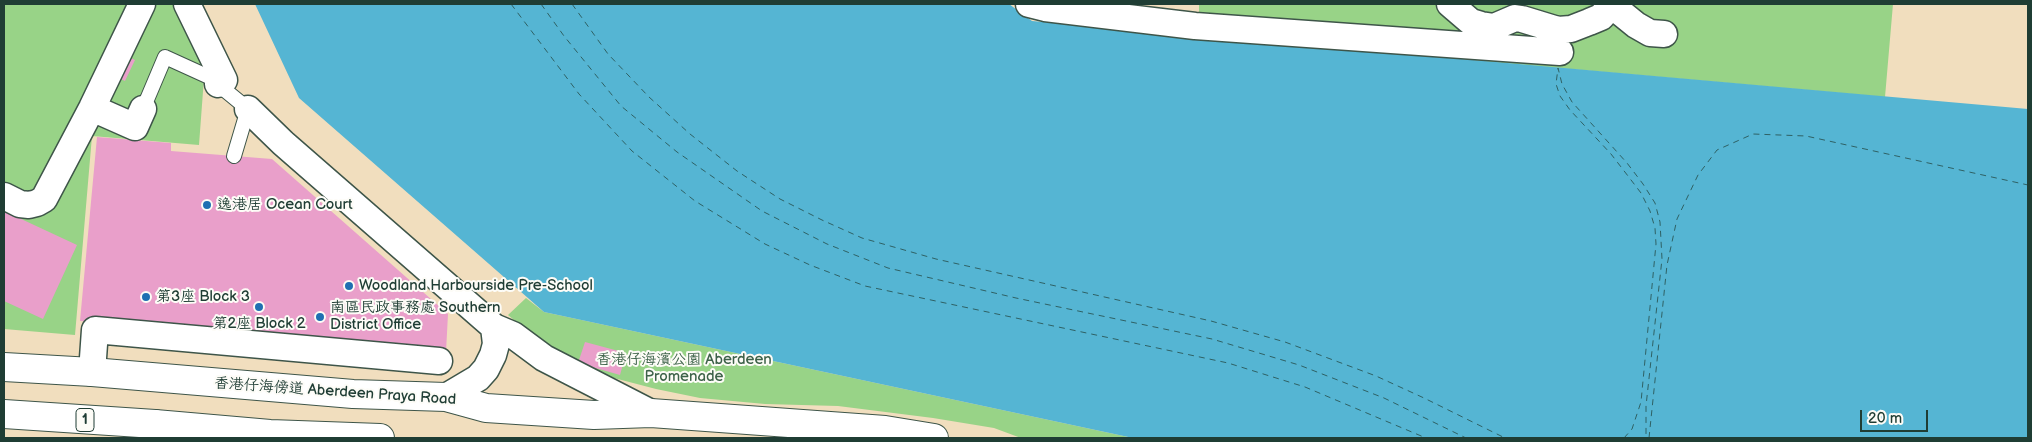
<!DOCTYPE html>
<html>
<head>
<meta charset="utf-8">
<style>
	body { margin:0 }
	#map { position:relative; width:2032px; height:442px; overflow:hidden; background:#f1debe; font-family:"Balsamiq Sans",sans-serif }
	canvas { display:block }
	.frame { position:absolute; inset:0; border:5px solid #1f3d34; pointer-events:none }
	.scale { position:absolute; left:1860px; top:410px; width:68px; height:22px; box-sizing:border-box; border:2px solid #1f3d34; border-top:0; padding-left:6px; font-size:15px; line-height:18px; white-space:nowrap; color:#1f3d34; -webkit-text-stroke:4px #fdfcf7; paint-order:stroke }
</style>
</head>
<body>
<div id="map">
<canvas width="2032" height="442"></canvas>
<div class="frame"></div>
<div class="scale">20 m</div>
</div>
<script>
const c = document.querySelector('canvas').getContext('2d');
c.lineJoin = 'round';
function fill(path, color) {
  c.fillStyle = color;
  c.fill(path, 'evenodd');
}
function poly(rows) {
  const path = new Path2D();
  for (const r of rows) {
    path.moveTo(r[0], r[1]);
    for (let i = 2; i < r.length; i += 2) path.lineTo(r[i], r[i + 1]);
  }
  return path;
}
function strokePath(path, color, width, dash) {
  c.strokeStyle = color;
  c.lineWidth = width;
  c.lineCap = dash ? 'butt' : 'round';
  c.setLineDash(dash || []);
  c.stroke(path);
}
function write(font, color, halo, rows, align = 'center') {
  c.font = font + ' "Balsamiq Sans","LXGW WenKai TC",sans-serif';
  c.lineWidth = 4;
  c.setLineDash([]);
  c.textBaseline = 'middle';
  c.strokeStyle = halo;
  c.fillStyle = color;
  for (const [text, x, y, turn = 0] of rows) {
    c.save();
    c.translate(x, y);
    c.rotate((+turn || 0) * Math.PI / 180);
    c.textAlign = isNaN(turn) ? turn : align;
    if (halo) c.strokeText(text, 0, 0);
    c.fillText(text, 0, 0);
    c.restore();
  }
}
const green = poly([
	[4,4,178,4,212,73,204,78,199,145,92,136,75,335,4,329],
	[1199,4,1893,4,1885,97,1199,36],
	[526,298,544,312,1133,438,1021,438,994,428,933,418,838,406,765,404,700,398,656,389,591,372,553,353,508,315]
]);
const water = poly([
	[255,4,1009,4,1032,21,2028,109,2028,438,1133,438,544,312,299,98]
]);
const ferry = poly([
	[511,4,579,94,632,151,695,201,765,244,810,265,865,286,1228,363,1305,387,1426,438],
	[541,4,564,36,621,106,677,152,762,211,827,244,888,268,1016,298,1212,339,1299,365,1384,398,1466,438],
	[572,4,608,54,649,97,690,134,737,171,780,199,822,220,862,238,936,259,1211,321,1285,342,1376,376,1424,398,1505,438],
	[1624,438,1632,429,1641,402,1656,244,1655,228,1650,211,1641,193,1628,176,1611,154,1570,110,1560,96,1556,84,1558,68,1562,84,1572,102,1627,163,1643,184,1655,203,1660,222,1662,259,1646,406,1646,438],
	[1649,438,1667,265,1677,219,1698,175,1717,150,1753,134,1806,136,2028,185]
]);
const building = poly([
	[123,54,135,60,125,81,113,75],
	[97,137,171,143,171,151,272,159,448,314,446,352,80,321],
	[4,211,77,245,43,319,4,301],
	[585,342,626,353,620,375,578,363]
]);
const lane = poly([
	[143,109,165,57,209,77,248,109,234,156]
]);
const street = poly([
	[187,4,224,80,218,84],
	[1029,4,1045,8,1195,26,1560,52],
	[1450,4,1471,22,1481,25,1494,27,1515,18,1522,19,1558,30,1571,29,1589,22,1601,17,1609,8,1615,8,1636,25,1650,33,1664,34],
	[92,108,135,127,143,109],
	[248,109,283,143,494,327,513,335,544,358,651,413],
	[4,196,20,204,29,205,37,203,44,199,92,108,142,4],
	[92,372,95,330,439,361],
	[446,397,478,378,486,369,493,355,496,344,494,327]
]);
const primary = poly([
	[92,372,353,394,446,397,486,408,594,415,651,413,885,430,934,438],
	[155,424,270,434,380,438]
]);
const highway = poly([
	[4,367,92,372],
	[4,414,155,424]
]);
const markers = [
	[207,205,5,"#1f6fb2"],
	[349,286,5,"#1f6fb2"],
	[146,297,5,"#1f6fb2"],
	[259,307,5,"#1f6fb2"],
	[320,317,5,"#1f6fb2"]
];
const shields = [
	[85,420,18]
];
const shieldNames = [
	["1",85,420]
];
const poiNames = [
	["逸港居 Ocean Court",217,205],
	["Woodland Harbourside Pre-School",359,286],
	["第3座 Block 3",156,297],
	["南區民政事務處 Southern",330,308],
	["District Office",330,325],
	["第2座 Block 2",259,324,"center"]
];
const parkNames = [
	["香港仔海濱公園 Aberdeen",684,360],
	["Promenade",684,377]
];
const streetNames = [
	["香港仔海傍道 Aberdeen Praya Road",335,392,4]
];
fill(green, '#98d387');
fill(water, '#55b5d3');
strokePath(ferry, '#2f6164', 1, [6, 5]);
fill(building, '#e99fca');
strokePath(lane, '#3e5549', 16);
strokePath(street, '#3e5549', 29);
strokePath(primary, '#3e5549', 30);
strokePath(highway, '#3e5549', 30);
strokePath(lane, '#fff', 14);
strokePath(street, '#fff', 26);
strokePath(primary, '#fff', 28);
strokePath(highway, '#fff', 28);
for (const [x, y, r, color] of markers) {
  const dot = new Path2D();
  dot.arc(x, y, r, 0, 2 * Math.PI);
  c.fillStyle = color;
  c.fill(dot);
  strokePath(dot, '#fdfcf7', 2);
}
for (const [x, y, w] of shields) {
  const box = new Path2D();
  box.roundRect(x - w / 2, y - 11.5, w, 23, 4);
  c.fillStyle = '#fdfcf7';
  c.fill(box);
  strokePath(box, '#1f3d34', 1);
}
write('bold 14px', '#1f3d34', null, shieldNames);
write('15px', '#1f3d34', '#fdfcf7', poiNames, 'left');
write('15px', '#3d6249', '#fdfcf7', parkNames);
write('15px', '#1f3d34', '#fdfcf7', streetNames);
</script>
</body>
</html>
